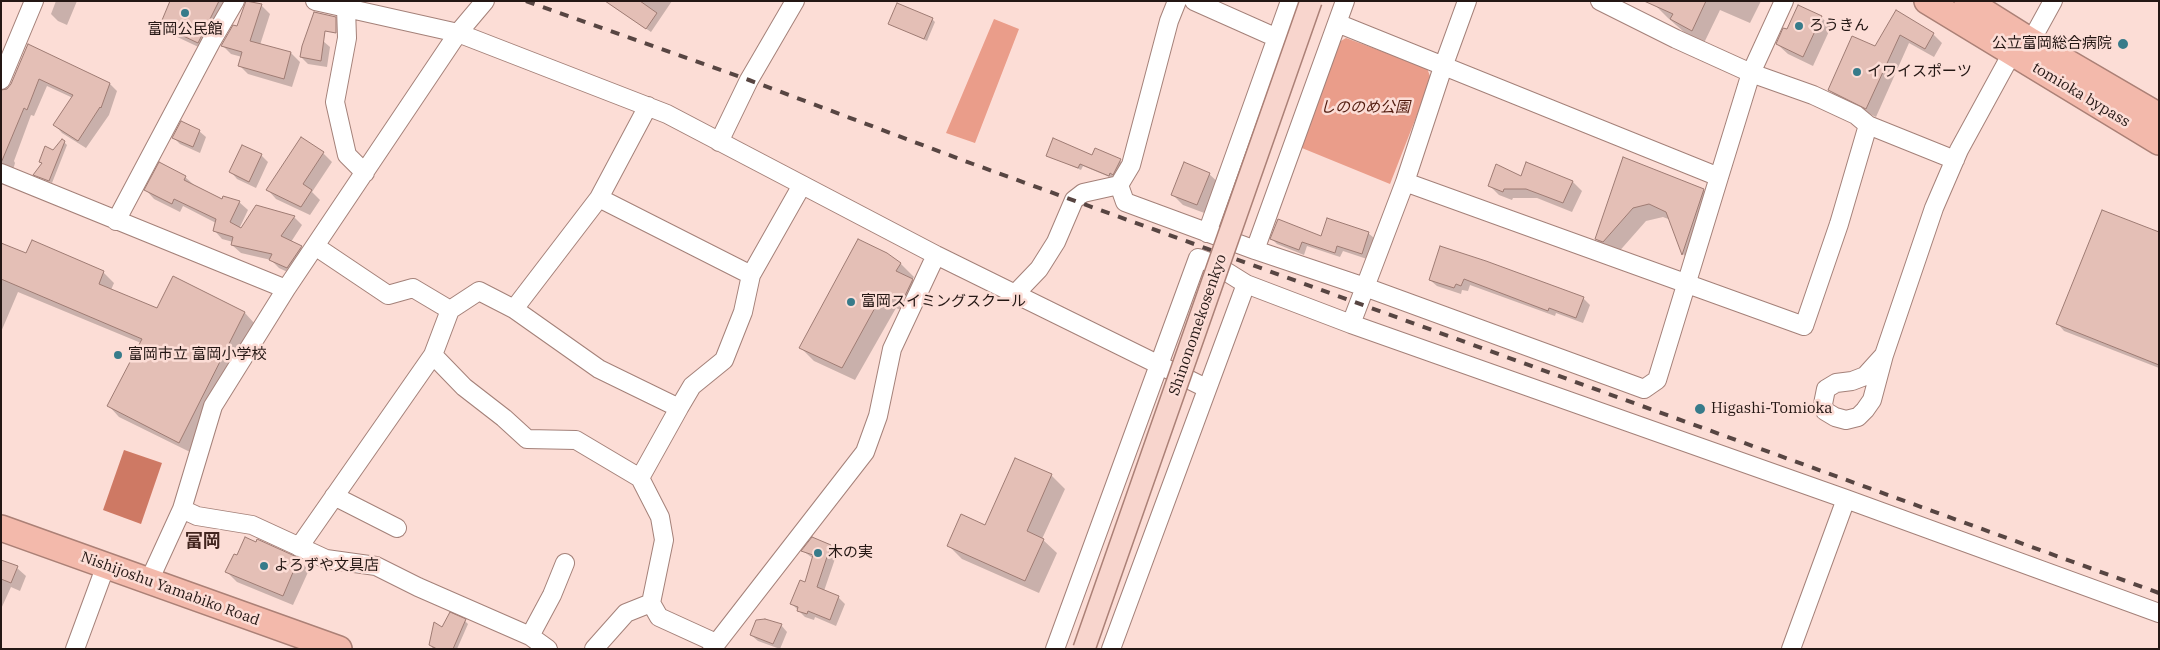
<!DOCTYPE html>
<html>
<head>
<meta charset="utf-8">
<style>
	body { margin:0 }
	#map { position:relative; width:2160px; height:650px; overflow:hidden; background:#fcddd6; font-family:"IBM Plex Serif",serif }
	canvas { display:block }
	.frame { position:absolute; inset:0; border:2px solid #241714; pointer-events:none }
</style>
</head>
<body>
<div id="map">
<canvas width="2160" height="650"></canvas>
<div class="frame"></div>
</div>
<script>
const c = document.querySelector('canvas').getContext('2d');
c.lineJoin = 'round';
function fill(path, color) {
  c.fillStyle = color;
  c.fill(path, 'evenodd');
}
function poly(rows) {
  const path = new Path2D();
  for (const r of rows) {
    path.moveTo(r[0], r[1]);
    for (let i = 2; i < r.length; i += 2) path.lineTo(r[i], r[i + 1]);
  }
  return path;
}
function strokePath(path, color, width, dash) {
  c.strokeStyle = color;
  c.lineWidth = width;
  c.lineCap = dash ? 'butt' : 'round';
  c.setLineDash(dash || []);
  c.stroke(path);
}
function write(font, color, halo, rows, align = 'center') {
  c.font = font + ' "IBM Plex Serif","Noto Sans JP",serif';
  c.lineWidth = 5;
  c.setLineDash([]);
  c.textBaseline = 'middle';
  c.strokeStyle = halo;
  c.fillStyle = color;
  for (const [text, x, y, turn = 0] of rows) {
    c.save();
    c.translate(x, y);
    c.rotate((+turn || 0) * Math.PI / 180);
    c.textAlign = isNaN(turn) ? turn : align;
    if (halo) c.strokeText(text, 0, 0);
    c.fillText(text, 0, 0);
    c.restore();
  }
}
const green = poly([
	[994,19,1019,29,975,143,946,133],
	[1346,38,1427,68,1431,79,1390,184,1297,146,1334,45]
]);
const water = poly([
	[124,450,162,463,141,524,103,510]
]);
const shadow = poly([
	[56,1,77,1,67,25,58,21,51,14],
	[172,1,226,1,209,52,171,34,161,24],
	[247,1,261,5,270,14,260,45,291,53,300,62,292,87,248,74,239,65,242,57,231,54,223,46,238,28],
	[605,1,672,1,651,32],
	[1658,1,1761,1,1750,23,1720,10,1704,43,1684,32,1668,18,1656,6],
	[1897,12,1933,34,1942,43,1934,57,1909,43,1876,117,1839,99,1829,90,1875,48],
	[1821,17,1831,27,1813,66,1788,54,1777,44,1788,31],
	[932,19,935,22,927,41,890,23],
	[323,41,330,47,327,67,308,64,301,57],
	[28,45,110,84,117,91,109,115,86,148,62,133,55,125,73,98,47,86,34,116,31,115,14,161,15,163,13,170,1,170,1,92,12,85],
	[199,131,206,137,200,153,180,144,174,138],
	[64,142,67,145,52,183,38,177,35,175,43,164,40,161],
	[1096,150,1124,163,1116,177,1113,175,1112,178,1083,166,1081,170,1047,155,1093,156],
	[323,153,332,162,312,192,320,200,310,215,276,199,268,190],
	[261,155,268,162,256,188,237,179,231,172],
	[1624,159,1703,190,1716,204,1695,267,1683,254,1671,220,1663,217,1646,221,1616,255,1610,252,1596,239],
	[1527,163,1573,182,1582,191,1572,212,1537,198,1513,198,1512,200,1499,195,1490,186,1521,178],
	[1209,174,1220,184,1207,214,1183,205,1173,195],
	[185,177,194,185,223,201,239,202,248,210,239,229,294,217,302,225,291,242,301,247,309,255,296,276,279,268,271,260,241,253,232,245,233,242,222,239,214,230,216,223,183,206,180,212,154,199,146,190],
	[1368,233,1374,238,1367,259,1343,251,1340,257,1307,246,1304,255,1277,244,1272,239,1322,238],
	[2159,234,2159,368,2064,331,2058,324],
	[1,244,27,255,103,272,114,283,111,290,157,310,174,278,245,313,255,324,190,452,119,417,109,406,141,343,18,292,1,332],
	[1440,247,1583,298,1590,305,1583,323,1556,313,1555,316,1470,285,1468,291,1462,290,1461,294,1437,286,1430,280],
	[886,254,901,264,914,277,912,280,925,293,915,315,896,308,855,380,814,361,801,348],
	[1051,475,1065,489,1042,539,1057,553,1039,593,962,559,948,545,986,527],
	[258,541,298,559,309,570,293,605,237,582,227,572,238,557,257,543],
	[830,546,837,553,824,591,838,597,845,604,836,626,815,617,814,620,805,617,792,604,806,584,814,559,803,551],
	[1,561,17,568,26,576,20,591,11,587,1,609],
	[465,621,468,624,457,649,433,649,431,645,442,629],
	[781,625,787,632,780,649,758,641,751,635]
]);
const building = poly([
	[170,1,219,1,198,43,160,25,170,1],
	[246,1,262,4,250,41,291,52,284,79,238,66,242,52,221,46,233,25,237,26,246,1],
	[605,1,640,1,657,13,646,29,605,1],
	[1644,1,1706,1,1692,31,1670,19,1673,14,1644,1],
	[897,3,933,18,924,39,888,24,897,3],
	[1798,5,1822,16,1803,57,1776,44,1783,28,1787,29,1798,5],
	[1896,10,1934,33,1925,49,1900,35,1866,109,1828,90,1852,36,1875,46,1896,10],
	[314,12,336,17,336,33,325,31,321,61,300,57,302,46,314,12],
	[28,44,110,83,101,108,100,107,78,141,53,125,73,95,39,79,27,110,24,108,1,163,1,90,7,89,11,84,28,44],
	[181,121,200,130,193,147,172,138,181,121],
	[301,137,324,152,303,184,312,190,301,207,266,190,301,137],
	[1053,138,1092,155,1095,148,1121,159,1113,175,1110,173,1109,176,1080,164,1078,168,1046,156,1053,138],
	[62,139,65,141,49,181,33,175,42,163,39,162,45,146,53,150,62,139],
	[242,145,262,154,249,182,229,172,242,145],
	[1623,157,1704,189,1682,255,1666,212,1649,204,1633,208,1603,242,1595,239,1623,157],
	[159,162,186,176,184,180,222,199,223,196,240,201,230,222,241,228,256,205,295,216,281,236,302,246,287,268,269,260,272,254,231,245,233,237,213,231,216,219,174,199,172,204,144,190,159,162],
	[1184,162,1210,173,1197,205,1171,195,1184,162],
	[1526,162,1573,181,1563,203,1526,189,1504,189,1503,192,1488,186,1496,164,1521,176,1526,162],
	[2102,210,2159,232,2159,365,2056,324,2102,210],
	[1327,218,1369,232,1362,254,1337,246,1335,253,1302,242,1299,250,1270,239,1278,219,1321,236,1327,218],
	[858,239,887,253,901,263,896,271,913,279,902,302,882,295,842,368,799,348,858,239],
	[32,240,104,271,99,284,157,308,173,276,245,312,179,443,107,406,142,339,1,279,1,243,26,253,32,240],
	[1440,246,1486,261,1584,297,1576,318,1549,308,1548,311,1464,279,1461,286,1456,284,1454,288,1429,280,1440,246],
	[1015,458,1052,474,1027,531,1044,539,1025,581,947,546,961,514,985,525,1015,458],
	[245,537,256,542,257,539,299,558,283,596,225,572,234,554,237,555,245,537],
	[812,537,831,545,817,587,839,596,830,620,808,611,807,614,797,611,798,607,790,604,800,580,805,582,813,555,801,551,812,537],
	[1,560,18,566,11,583,1,579,1,560],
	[450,612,466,619,453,649,437,649,429,645,434,622,442,627,450,612],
	[765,619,782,624,773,644,750,635,756,620,765,619]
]);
const minor = poly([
	[315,1,458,33,485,1],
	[1194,1,1277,38],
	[1467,1,1443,67,1405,182,1804,326,1839,224,1868,125],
	[1600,1,1676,39,1751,73,1813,95,1856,115,1868,125,1955,160],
	[346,8,347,38,335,102,347,155,365,173],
	[1337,23,1719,177,1751,73,1784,1],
	[1,80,34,1],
	[719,142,749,80,795,1],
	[1,173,286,289],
	[1119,185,1125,202,1255,250,1365,287,1644,389,1657,380,1719,177],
	[599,198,751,275],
	[116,221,211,42,235,1],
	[1207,233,1290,1],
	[315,246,388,295,413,288,450,310,479,291,514,309,599,369,679,408,692,386,724,360,743,312,751,275,802,185],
	[1255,250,1345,1],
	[1016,293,1039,269,1056,242,1074,200,1083,193,1119,185,1131,165,1169,21,1177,1],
	[514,309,599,198,648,106],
	[1351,324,1405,182],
	[433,355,464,387,504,418,527,439,576,440,640,478],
	[1884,355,1865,376,1852,381,1836,383,1826,389,1823,404,1825,411,1835,417,1846,420,1858,417,1865,410,1872,400,1884,355,1934,208,1959,150,2012,53,2031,41,2053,1],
	[679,408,640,478,660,517,664,540,651,603,659,617,716,643],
	[334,496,397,528],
	[182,509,197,516,252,525,326,559,376,566,418,587,530,636,548,649],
	[299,547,433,355,450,310],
	[149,581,182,509,213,406,286,289,458,33,667,114,936,255,1206,388],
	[530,636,552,595,565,563],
	[75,649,106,565],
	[594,649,626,613,651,603],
	[712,649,865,452,878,416,892,349,936,255],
	[1055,649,1198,258,1214,264,1246,284,1351,324,1846,499,2159,613],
	[1111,649,1246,284],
	[1791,649,1846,499]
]);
const highway = poly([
	[1927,1,2159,142],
	[1967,1,2031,41,2159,116],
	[1,528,339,649]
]);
const rail = poly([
	[526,1,749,80,973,164,2159,593]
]);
const majorBridge = poly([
	[1084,649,1311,1]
]);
const markers = [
	[185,13,5,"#377b8a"],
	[1799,26,5,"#377b8a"],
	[2123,44,6,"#377b8a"],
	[1857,72,5,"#377b8a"],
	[851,302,5,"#377b8a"],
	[118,355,5,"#377b8a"],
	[1700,409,6,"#377b8a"],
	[818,553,5,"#377b8a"],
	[264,566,5,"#377b8a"]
];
const poiNames = [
	["ろうきん",1809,26],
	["富岡公民館",185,30,"center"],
	["公立富岡総合病院",2112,44,"right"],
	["イワイスポーツ",1867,72],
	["富岡スイミングスクール",861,302],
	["富岡市立 富岡小学校",128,355],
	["Higashi-Tomioka",1711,409],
	["木の実",828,553],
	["よろずや文具店",274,566]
];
const streetNames = [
	["tomioka bypass",2081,95,31],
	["Shinonomekosenkyo",1198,325,-71],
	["Nishijoshu Yamabiko Road",170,589,20]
];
const parkNames = [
	["しののめ公園",1365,108]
];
const quarterNames = [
	["富岡",203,542]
];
fill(green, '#ea9d8a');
fill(water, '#ce7964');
fill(shadow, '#0003');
fill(building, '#e4bfb6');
strokePath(building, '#9e7b73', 1);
strokePath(minor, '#a48179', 20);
strokePath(highway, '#ab8076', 28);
strokePath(minor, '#fff', 18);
strokePath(highway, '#f3b9ab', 25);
strokePath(rail, '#574542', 4, [9, 9]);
strokePath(majorBridge, '#ab8076', 24, []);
strokePath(majorBridge, '#f8d5cd', 21);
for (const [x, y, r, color] of markers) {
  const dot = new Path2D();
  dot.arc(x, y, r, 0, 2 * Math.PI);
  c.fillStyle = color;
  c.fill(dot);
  strokePath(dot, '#fcddd6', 2);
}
write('15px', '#241714', '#fcddd6', poiNames, 'left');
write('15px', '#241714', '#fcddd6', streetNames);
write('italic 15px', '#4f190c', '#fcddd6', parkNames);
write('bold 18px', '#41241e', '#fcddd6', quarterNames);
</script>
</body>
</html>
